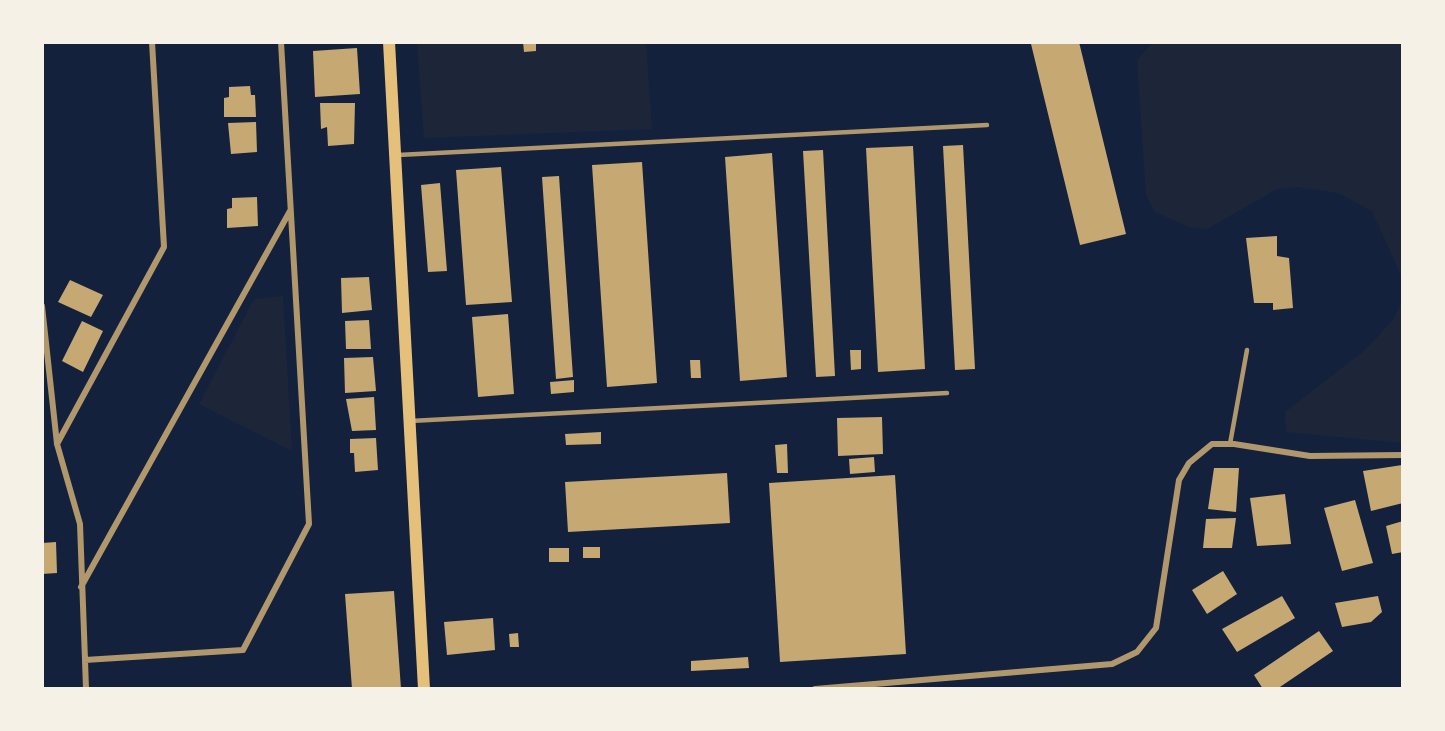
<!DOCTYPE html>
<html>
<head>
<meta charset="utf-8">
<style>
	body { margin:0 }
	#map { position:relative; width:1445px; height:731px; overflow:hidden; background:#14213d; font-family:"Source Serif 4",serif }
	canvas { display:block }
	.frame { position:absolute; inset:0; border:44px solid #f6f1e7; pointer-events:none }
</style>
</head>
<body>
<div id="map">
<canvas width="1445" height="731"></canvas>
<div class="frame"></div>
</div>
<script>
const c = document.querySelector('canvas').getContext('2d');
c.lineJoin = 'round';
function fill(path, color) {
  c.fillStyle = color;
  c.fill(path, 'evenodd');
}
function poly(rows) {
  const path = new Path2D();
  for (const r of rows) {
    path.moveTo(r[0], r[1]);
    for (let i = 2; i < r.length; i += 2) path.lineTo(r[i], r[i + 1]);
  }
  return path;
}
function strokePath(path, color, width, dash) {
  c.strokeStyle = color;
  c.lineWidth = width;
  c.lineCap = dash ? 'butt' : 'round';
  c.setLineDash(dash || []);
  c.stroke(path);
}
const green = poly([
	[417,42,646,42,652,129,424,138],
	[1153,42,1403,42,1403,280,1372,211,1338,193,1297,187,1277,189,1207,229,1189,227,1155,212,1146,195,1137,60],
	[1403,287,1403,443,1286,432,1285,412,1365,350,1393,320,1402,302],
	[283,296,292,451,199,404,254,299]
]);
const building = poly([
	[523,42,536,42,536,51,524,52],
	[1039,42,1079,42,1126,234,1080,245,1031,44],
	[357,48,360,94,315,97,313,51],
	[250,86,251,95,255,95,256,117,224,117,224,98,229,97,229,87],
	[320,103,355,103,354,144,328,146,327,127,321,129],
	[256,122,257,152,231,154,228,123],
	[963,145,975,369,955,370,943,146],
	[913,146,925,369,878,372,866,148],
	[823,150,835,376,816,377,803,151],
	[772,153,787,377,740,381,725,157],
	[642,162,657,383,607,387,592,165],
	[501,167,512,302,466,305,456,170],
	[559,176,573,377,556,379,542,177],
	[440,183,447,271,428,272,421,185],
	[257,197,258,226,227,228,227,209,232,208,232,198],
	[1277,236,1277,256,1289,258,1293,308,1273,310,1273,303,1254,303,1246,238],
	[369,277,372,310,342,313,341,278],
	[70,280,103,295,91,317,58,302],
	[508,314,514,394,478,397,472,317],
	[369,320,371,349,346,349,345,321],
	[82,321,103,331,83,372,62,361],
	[850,350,861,350,861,369,851,370],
	[373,357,376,391,345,393,344,358],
	[690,360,700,360,701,378,691,378],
	[574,380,574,392,551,394,550,382],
	[374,397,376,430,352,431,346,399],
	[882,417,883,454,838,456,837,418],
	[601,432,601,444,566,445,565,434],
	[376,438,378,470,355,472,354,453,350,453,350,439],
	[787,444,788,473,777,473,775,445],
	[874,457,875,472,850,474,849,459],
	[1402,465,1403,503,1371,511,1363,471],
	[1214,468,1239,468,1236,512,1208,509],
	[727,473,730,523,568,532,565,482],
	[895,475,906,654,780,662,769,483],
	[1285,494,1291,544,1257,546,1250,498],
	[1355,500,1373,563,1342,571,1324,508],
	[1236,518,1232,548,1203,548,1206,519],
	[1403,521,1403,552,1392,554,1386,526],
	[56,542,57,573,42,574,42,543],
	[583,547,600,547,600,558,583,558],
	[549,548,569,548,569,562,549,562],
	[1223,571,1237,594,1207,614,1192,590],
	[394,591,401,689,352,689,345,594],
	[1282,596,1295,618,1237,652,1222,629],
	[1378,596,1382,612,1371,622,1342,627,1335,603],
	[493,618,495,650,447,655,444,622],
	[1319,631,1333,651,1277,689,1263,689,1254,675],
	[518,633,519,647,510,647,509,634],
	[748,657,749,668,691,671,691,661]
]);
const service = poly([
	[398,155,987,125],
	[410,421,947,393],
	[1230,444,1247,350]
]);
const minor = poly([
	[42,306,57,444,80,524,85,660],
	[57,444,164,247,152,42],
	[81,587,290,211],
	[86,689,85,660,243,650,309,524,281,42],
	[815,689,1112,664,1137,652,1156,628,1179,480,1189,463,1212,444,1234,444,1310,456,1403,455]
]);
const secondary = poly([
	[389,42,424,689]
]);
fill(green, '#1d2539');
fill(building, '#c6a872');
strokePath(service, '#b1986c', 4.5);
strokePath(minor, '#b1986c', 6);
strokePath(secondary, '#e5c07b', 12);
</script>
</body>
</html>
